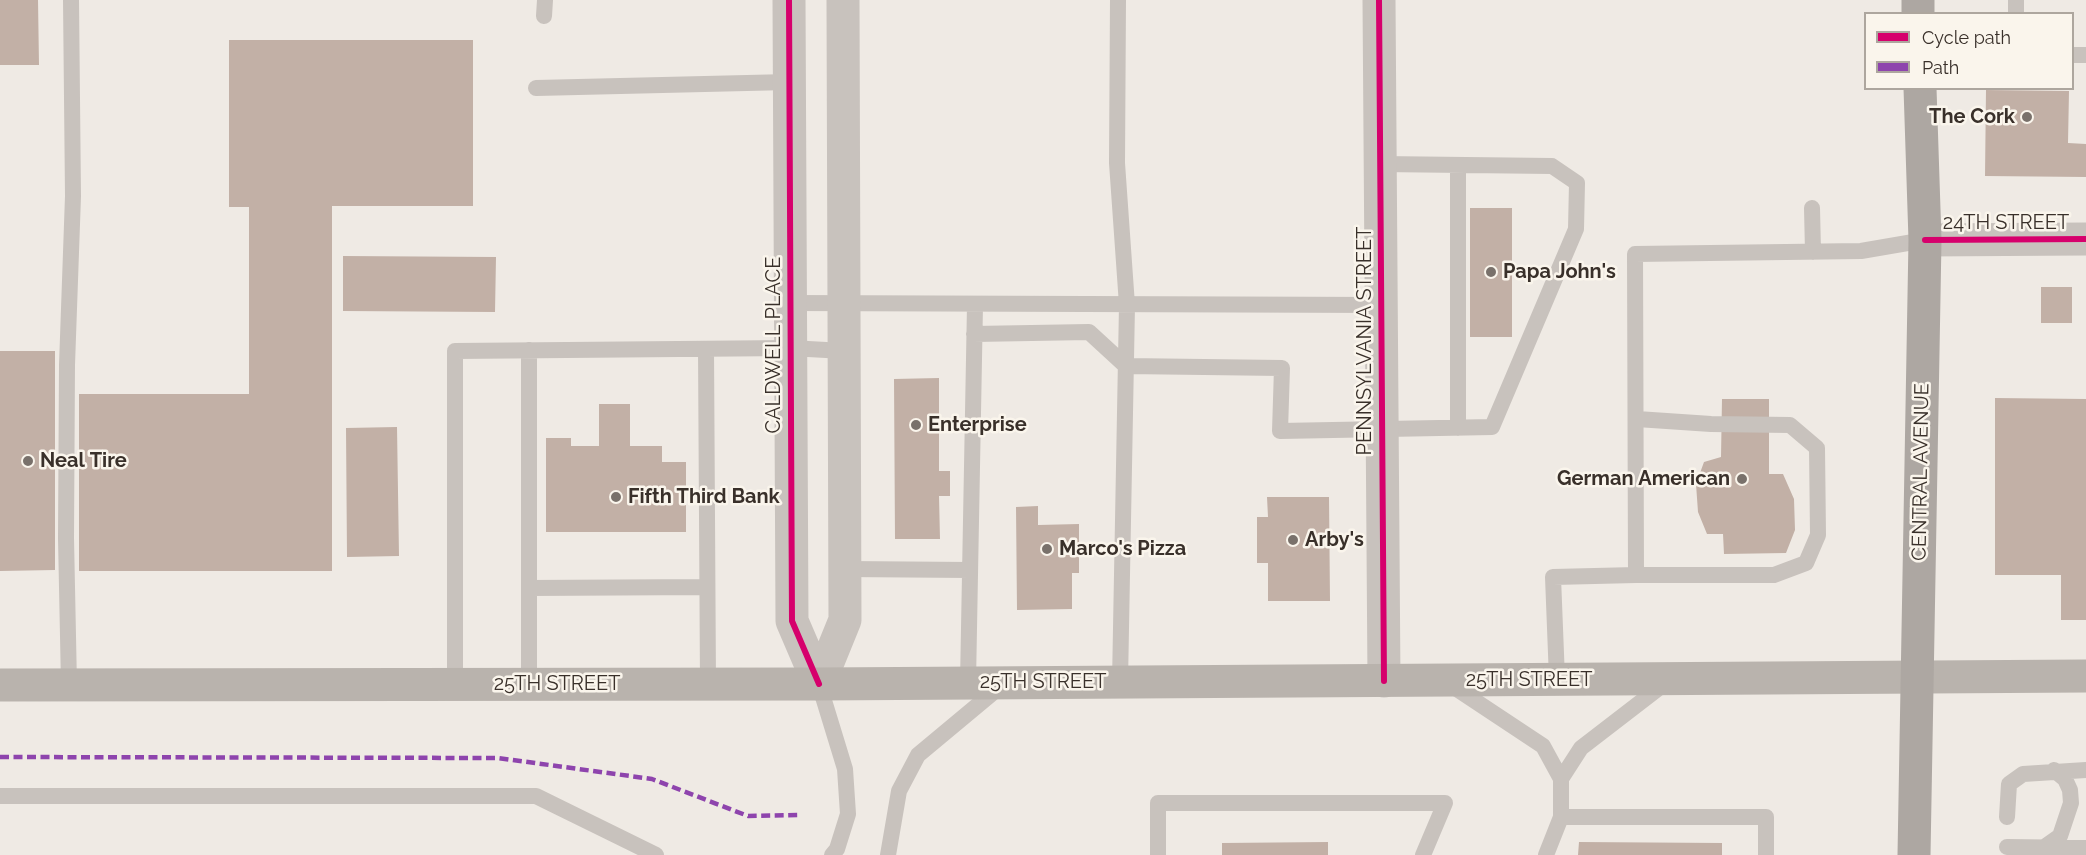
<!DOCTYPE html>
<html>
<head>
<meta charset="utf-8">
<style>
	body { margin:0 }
	#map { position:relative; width:2086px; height:855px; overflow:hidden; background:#efeae4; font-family:Raleway,sans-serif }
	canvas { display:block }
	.legend { position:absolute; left:1864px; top:12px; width:210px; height:78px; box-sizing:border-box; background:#faf5ec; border:2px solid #ada69e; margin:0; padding:8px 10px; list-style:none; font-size:18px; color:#39302a }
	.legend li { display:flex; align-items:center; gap:12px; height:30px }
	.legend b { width:30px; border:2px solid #ada69e }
</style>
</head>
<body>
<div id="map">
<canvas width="2086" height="855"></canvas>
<ul class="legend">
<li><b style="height:8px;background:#d6006c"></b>Cycle path</li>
<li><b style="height:8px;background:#8e44ad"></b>Path</li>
</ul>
</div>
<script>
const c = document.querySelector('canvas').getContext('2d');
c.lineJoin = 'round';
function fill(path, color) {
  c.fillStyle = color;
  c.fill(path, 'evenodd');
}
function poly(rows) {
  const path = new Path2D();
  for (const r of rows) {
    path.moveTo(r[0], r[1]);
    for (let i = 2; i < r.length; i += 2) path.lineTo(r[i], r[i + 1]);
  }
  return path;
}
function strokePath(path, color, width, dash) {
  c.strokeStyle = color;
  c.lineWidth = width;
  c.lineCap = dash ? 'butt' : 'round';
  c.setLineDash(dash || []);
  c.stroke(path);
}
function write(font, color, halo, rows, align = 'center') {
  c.font = font + ' Raleway,sans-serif';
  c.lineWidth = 5;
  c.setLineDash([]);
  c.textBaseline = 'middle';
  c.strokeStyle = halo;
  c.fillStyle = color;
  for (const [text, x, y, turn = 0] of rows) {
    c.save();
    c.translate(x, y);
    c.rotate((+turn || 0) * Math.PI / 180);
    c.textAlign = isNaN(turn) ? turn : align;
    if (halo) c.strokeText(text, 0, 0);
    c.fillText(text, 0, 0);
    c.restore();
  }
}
const building = poly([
	[0,0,38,0,39,65,0,65],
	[229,40,473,40,473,206,332,206,332,571,79,571,79,394,249,394,249,207,229,207],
	[1986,90,2069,91,2068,143,2086,144,2086,177,1985,176],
	[1470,208,1512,208,1512,337,1470,337],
	[343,256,496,257,495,312,343,311],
	[2041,287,2072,287,2072,323,2041,323],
	[0,351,55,351,55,570,0,571],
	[939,378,939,471,950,471,950,496,939,496,940,539,895,539,894,379],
	[1995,398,2086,399,2086,620,2061,620,2061,575,1995,575],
	[1722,399,1769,399,1769,474,1783,474,1794,499,1795,530,1786,553,1724,554,1723,534,1707,534,1698,512,1696,484,1704,462,1721,457],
	[599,404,630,404,630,446,662,446,662,462,686,462,686,532,546,532,546,438,571,438,571,446,599,446],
	[397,427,399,556,347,557,346,428],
	[1267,497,1329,497,1330,601,1268,601,1268,563,1257,563,1257,517,1268,517],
	[1038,506,1038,525,1079,524,1079,573,1072,573,1072,609,1017,610,1016,507],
	[1328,842,1328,855,1222,855,1222,843],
	[1579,842,1722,843,1722,855,1578,855]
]);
const lane = poly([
	[1118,0,1117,163,1127,305,1120,682],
	[2016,0,2016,14],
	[544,16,545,0],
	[2072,55,2086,55],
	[536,88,789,82],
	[1458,166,1458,428],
	[1812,208,1813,252],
	[790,303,1381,305],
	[974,334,1089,332,1126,366,1282,368,1280,431,1492,427,1576,229,1577,183,1552,166,1380,164],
	[706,349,708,684],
	[529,350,529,684],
	[845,569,970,570],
	[1636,575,1774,575,1806,563,1818,535,1817,448,1790,425,1711,424,1637,419],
	[529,588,707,587],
	[1557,679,1553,577,1636,575,1635,254,1861,251,1925,240],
	[968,682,975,305],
	[455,684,455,351,790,348,844,351],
	[819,684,845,769,848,814,837,849,832,855],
	[69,685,66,538,67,365,73,196,71,0],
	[1451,685,1543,746,1561,779,1561,817,1546,855],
	[1561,779,1581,748,1668,681],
	[0,796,536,796,656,855],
	[1561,817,1766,817,1766,855],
	[2007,817,2009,784,2023,774,2086,770],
	[2007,847,2086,848],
	[2043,848,2060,836,2071,803,2070,790,2065,779,2054,770],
	[888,855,899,791,918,755,1002,685],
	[1158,855,1158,803,1445,803,1423,855]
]);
const street = poly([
	[789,0,792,621,819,684],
	[1379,0,1384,681],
	[1925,240,2086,239],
	[819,684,845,620,843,0]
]);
const secondary = poly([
	[0,685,819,684,2086,676]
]);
const primary = poly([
	[1918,0,1918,14],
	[1914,855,1925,240,1920,88]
]);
const quiet = poly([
	[0,757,498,758,652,779,748,816,800,815]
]);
const cycleway = poly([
	[789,0,792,621,819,684],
	[1379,0,1384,681],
	[1925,240,2086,239]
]);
const markers = [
	[2027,117,6,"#79716b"],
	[1491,272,6,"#79716b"],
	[916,425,6,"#79716b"],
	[28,461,6,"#79716b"],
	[1742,479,6,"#79716b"],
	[616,497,6,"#79716b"],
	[1293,540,6,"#79716b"],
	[1047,549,6,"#79716b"]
];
const poiNames = [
	["The Cork",2015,117,"right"],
	["Papa John's",1503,272],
	["Enterprise",928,425],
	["Neal Tire",40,461],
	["German American",1730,479,"right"],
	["Fifth Third Bank",628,497],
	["Arby's",1305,540],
	["Marco's Pizza",1059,549]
];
const streetNames = [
	["24TH STREET",2006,223],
	["PENNSYLVANIA STREET",1365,341,-90],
	["CALDWELL PLACE",774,345,-90],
	["CENTRAL AVENUE",1921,472,-89],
	["25TH STREET",1529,680],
	["25TH STREET",1043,682],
	["25TH STREET",557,684]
];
fill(building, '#c2b0a6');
strokePath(lane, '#c8c2bd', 16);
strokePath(street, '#c8c2bd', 33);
strokePath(secondary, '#b9b3ad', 33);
strokePath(primary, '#ada7a2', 33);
strokePath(quiet, '#8e44ad', 4.5, [9, 4.5]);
strokePath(cycleway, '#d6006c', 6);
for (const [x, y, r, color] of markers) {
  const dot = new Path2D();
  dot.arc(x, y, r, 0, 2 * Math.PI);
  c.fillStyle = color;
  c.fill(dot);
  strokePath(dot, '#faf5ec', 2);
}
write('bold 20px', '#39302a', '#faf5ec', poiNames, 'left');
write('20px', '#39302a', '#faf5ec', streetNames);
</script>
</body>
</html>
